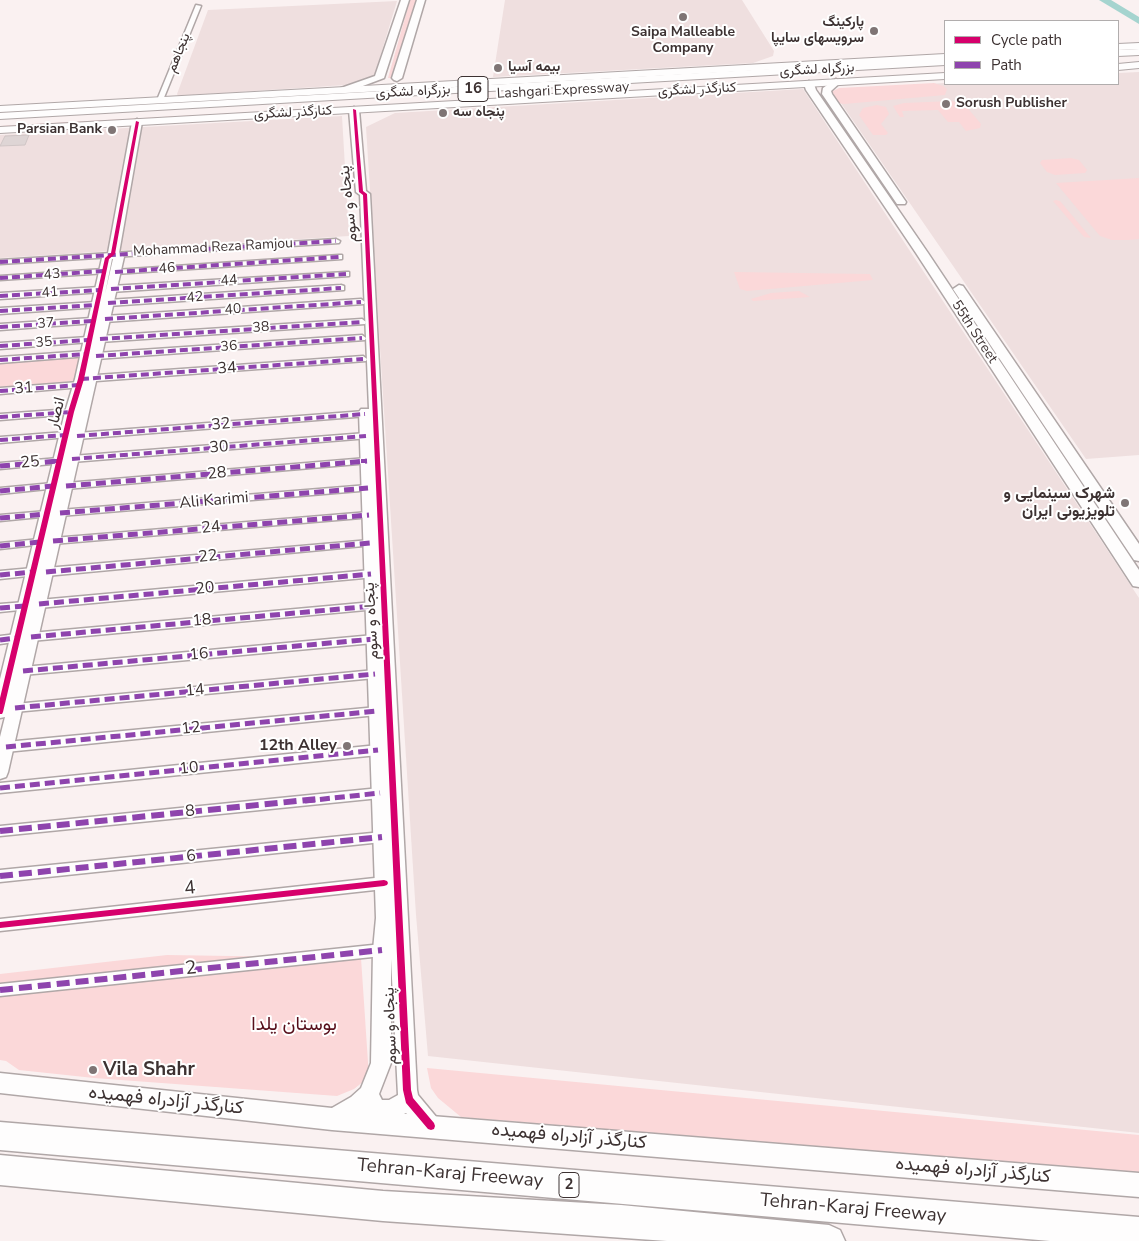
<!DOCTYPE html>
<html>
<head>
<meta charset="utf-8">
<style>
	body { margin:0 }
	#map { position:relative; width:1139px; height:1241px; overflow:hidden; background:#faf1f1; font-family:"Nunito Sans",sans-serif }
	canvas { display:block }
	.legend { position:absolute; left:944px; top:20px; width:175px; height:65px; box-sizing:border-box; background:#fff; border:1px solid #b1adad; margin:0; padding:6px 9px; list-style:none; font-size:15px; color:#3d3232 }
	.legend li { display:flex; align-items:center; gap:10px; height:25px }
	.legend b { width:25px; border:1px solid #b1adad }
</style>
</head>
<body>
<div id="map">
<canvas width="1139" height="1241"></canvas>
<ul class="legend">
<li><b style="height:6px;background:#d6006c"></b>Cycle path</li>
<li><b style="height:6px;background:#8e44ad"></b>Path</li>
</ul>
</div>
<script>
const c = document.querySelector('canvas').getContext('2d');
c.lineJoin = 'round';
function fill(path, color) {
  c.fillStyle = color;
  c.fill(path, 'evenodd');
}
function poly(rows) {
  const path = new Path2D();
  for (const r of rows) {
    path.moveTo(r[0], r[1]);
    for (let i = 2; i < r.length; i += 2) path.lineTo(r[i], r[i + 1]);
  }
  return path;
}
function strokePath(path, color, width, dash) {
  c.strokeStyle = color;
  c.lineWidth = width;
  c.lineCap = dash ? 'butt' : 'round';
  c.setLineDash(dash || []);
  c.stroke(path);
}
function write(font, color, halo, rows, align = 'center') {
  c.font = font + ' "Nunito Sans",Vazirmatn,sans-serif';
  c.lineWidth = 4;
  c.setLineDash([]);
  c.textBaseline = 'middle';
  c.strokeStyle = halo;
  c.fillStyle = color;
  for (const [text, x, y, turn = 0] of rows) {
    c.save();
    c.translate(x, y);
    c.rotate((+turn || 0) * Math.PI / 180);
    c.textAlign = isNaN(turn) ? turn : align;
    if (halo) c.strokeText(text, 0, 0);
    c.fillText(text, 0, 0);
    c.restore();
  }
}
const built = poly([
	[505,0,742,0,774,51,773,56,753,63,493,77],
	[397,1,374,77,361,84,178,96,177,94,208,10],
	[1139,72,1139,455,1086,459,834,93,843,89,945,83,1118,84,1118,73],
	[803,89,1139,598,1139,1133,428,1056,416,915,366,127,395,113],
	[342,116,349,236,0,258,0,135]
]);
const green = poly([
	[410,0,417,0,393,78,388,78],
	[934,83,943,86,947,89,945,95,844,104,838,103,831,92,839,88],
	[952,101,965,105,981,124,980,128,966,131,959,122,948,122,938,110,902,111,904,117,900,117,893,106,904,103],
	[401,104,420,105,0,128,0,126,32,124],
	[877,105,886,107,889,114,881,124,888,133,886,135,873,135,859,115,863,108],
	[1071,158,1079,160,1087,170,1085,173,1055,175,1047,172,1040,163,1042,160],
	[1139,178,1139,239,1128,240,1112,240,1100,236,1056,183],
	[1056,200,1060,201,1091,238,1084,237,1053,201],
	[734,272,870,274,873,280,747,291,740,289],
	[799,291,810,297,753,301,751,299,771,293],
	[81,356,76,381,0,387,0,361],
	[167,955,361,958,369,1077,354,1089,337,1096,94,1078,19,1070,6,1061,0,1060,0,974],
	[427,1068,1139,1135,1139,1175,461,1117,438,1098,431,1088]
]);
const river = poly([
	[1099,0,1111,0,1139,17,1139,24,1099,0]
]);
const building = poly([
	[29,135,25,145,0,146,5,136,29,135]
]);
const minor = poly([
	[196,5,201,6,163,100,158,101,157,100,196,5],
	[336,239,340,241,339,243,0,264,0,260,336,239],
	[339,255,342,255,342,259,115,274,111,272,115,270,339,255],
	[104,269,108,271,107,273,0,280,0,276,104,269],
	[346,272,349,272,349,276,111,292,107,289,111,286,346,272],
	[341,285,344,286,344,290,108,306,104,303,108,300,341,285],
	[100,287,104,290,103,292,0,299,0,293,100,287],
	[361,299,365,302,364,304,105,322,101,319,105,316,361,299],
	[96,302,100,305,99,307,0,314,0,308,96,302],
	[92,318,96,321,95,323,0,330,0,324,92,318],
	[362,319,366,322,365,324,100,342,96,339,100,336,362,319],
	[362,335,366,338,365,340,96,359,92,356,96,353,362,335],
	[88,337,91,338,91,342,0,349,0,343,88,337],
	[86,351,89,352,89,356,0,363,0,357,86,351],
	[363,356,367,359,366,361,83,382,78,379,83,376,363,356],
	[79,382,84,385,82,387,0,394,0,388,79,382],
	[71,409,74,410,74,414,0,420,0,414,71,409],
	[365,411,368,412,368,416,77,439,72,436,77,433,365,411],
	[65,432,70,435,68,437,0,443,0,437,65,432],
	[366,433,369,434,371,436,369,438,72,462,67,459,72,456,366,433],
	[59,458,64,461,62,463,0,469,0,463,59,458],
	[367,458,370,459,372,461,370,463,66,489,61,486,66,483,367,458],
	[53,483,58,486,57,488,0,494,0,488,53,483],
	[368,485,373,488,372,490,60,516,55,513,60,510,368,485],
	[47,511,51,512,52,514,51,516,0,521,0,515,47,511],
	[369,512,374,515,373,517,53,544,48,541,53,538,369,512],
	[40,539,45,542,44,544,0,549,0,543,40,539],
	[370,540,375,543,374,545,46,576,41,572,46,568,370,540],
	[33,568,38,572,37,575,0,579,0,571,33,568],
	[371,570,376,574,375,577,39,608,33,604,39,600,371,570],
	[25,602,29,603,31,606,29,609,0,612,0,604,25,602],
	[373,602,379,606,377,609,31,641,25,637,31,633,373,602],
	[17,634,21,635,23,638,21,641,0,644,0,636,17,634],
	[374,635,380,639,374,643,23,675,19,674,17,671,19,668,23,667,374,635],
	[375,670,379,671,381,674,379,677,375,678,15,712,11,711,9,708,11,705,15,704,375,670],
	[377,707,381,708,383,711,381,714,377,715,6,752,2,750,0,747,2,744,6,742,377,707],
	[378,745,382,747,384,750,382,753,378,755,0,793,0,783,378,745],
	[380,788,385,789,386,793,385,797,380,798,0,836,0,826,380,788],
	[382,832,387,833,389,837,387,841,382,842,0,882,0,870,382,832],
	[384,877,389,879,391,883,389,887,384,889,0,931,0,919,384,877],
	[382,944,387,946,389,950,387,954,382,956,0,996,0,984,382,944]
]);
const tertiary = poly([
	[354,107,359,110,366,191,370,194,417,1090,418,1095,438,1119,441,1126,438,1133,431,1136,424,1133,406,1113,391,1120,381,1120,364,1112,332,1129,325,1126,322,1119,325,1112,351,1097,361,1088,371,1063,373,950,376,918,359,412,361,409,369,409,360,195,356,192,349,110,354,107],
	[391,959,398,1095,389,1100,382,1100,379,1094,391,1063,391,959],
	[137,119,142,122,119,253,124,257,8,772,6,777,0,779,0,737,5,717,0,718,0,679,65,412,75,379,102,258,108,253,132,122,137,119],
	[112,259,113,259,105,294,112,259]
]);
const secondary = poly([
	[401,0,409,0,384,78,347,92,341,92,341,88,375,76,401,0],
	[417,0,425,0,402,78,397,81,394,80,392,78,417,0],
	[836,79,841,82,831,91,832,94,906,202,905,204,897,204,822,94,823,88,836,79],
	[809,81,814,84,816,90,928,253,1139,570,1139,587,1133,586,916,253,806,90,804,84,809,81],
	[959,285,963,286,1139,544,1139,561,1134,560,953,289,959,285],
	[0,1073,332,1108,1139,1173,1139,1197,332,1130,0,1093,0,1073]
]);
const primary = poly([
	[1139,43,1139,49,1118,50,1118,44,1139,43],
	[945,54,945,60,0,112,0,106,945,54],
	[1139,62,1139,68,1118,70,1118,64,1139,62],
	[945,73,945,79,0,133,0,127,945,73]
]);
const trunk = poly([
	[1139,49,1139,55,1118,56,1118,50,1139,49],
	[945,59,945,65,0,119,0,113,945,59],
	[602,92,608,95,606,97,551,100,545,97,551,94,602,92]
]);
const motorway = poly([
	[0,1122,1139,1217,1139,1241,1050,1241,0,1150,0,1122],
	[0,1155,383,1191,621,1205,829,1225,840,1230,845,1241,667,1241,383,1221,0,1185,0,1155]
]);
const quietFar2 = poly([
	[0,262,336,241],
	[115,272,339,257],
	[0,278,104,271],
	[111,289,346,274],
	[0,296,100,290],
	[108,303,341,288],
	[0,311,96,305],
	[105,319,361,302],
	[0,327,92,321],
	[100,339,362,322],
	[0,346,88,340],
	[96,356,362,338],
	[0,360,86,354],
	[81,379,363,359],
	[0,391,79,385],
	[0,417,71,412],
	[77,436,365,414],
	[0,440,65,435],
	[72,459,366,436],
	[53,461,59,461],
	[361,461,367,461]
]);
const quietFar1 = poly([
	[0,466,59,461],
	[66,486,367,461],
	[0,491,53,486],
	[60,513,368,488],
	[0,518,47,514],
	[53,541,369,515],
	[0,546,40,542],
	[46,572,370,543],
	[0,575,33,572],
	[39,604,371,574],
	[0,608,25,606],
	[31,637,373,606],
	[0,640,17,638],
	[23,671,374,639],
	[15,708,375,674],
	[6,747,377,711],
	[0,788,378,750],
	[305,801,380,793]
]);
const quiet = poly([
	[0,831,317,799],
	[0,876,382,837],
	[0,990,382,950]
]);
const cycleway = poly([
	[353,109,356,110,363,191,367,194,411,1090,413,1098,434,1123,435,1126,434,1129,431,1130,428,1129,406,1103,403,1090,363,195,359,192,353,109],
	[136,121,139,122,115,254,109,259,84,379,74,412,3,712,2,714,0,714,0,698,68,412,78,379,105,258,111,253,136,121],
	[384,880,387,881,388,883,387,885,384,886,0,928,0,922,384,880]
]);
const markers = [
	[683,17,5,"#7f7575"],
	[874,31,5,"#7f7575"],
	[498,68,5,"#7f7575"],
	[946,104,5,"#7f7575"],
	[443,113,5,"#7f7575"],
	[112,130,5,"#7f7575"],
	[1125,503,5,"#7f7575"],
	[347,746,5,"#7f7575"],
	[93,1070,5,"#7f7575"]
];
const farPoinames = [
	["پارکینگ",864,23,"right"],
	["سرویسهای سایپا",864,39,"right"],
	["Saipa Malleable",683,33,"center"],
	["Company",683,49,"center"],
	["بیمه آسیا",508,68],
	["Sorush Publisher",956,104],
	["پنجاه سه",453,113],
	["Parsian Bank",102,130,"right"]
];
const farStreetnames = [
	["پنجاهم",179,53,-68],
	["بزرگراه لشگری",817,70,-3],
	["کنارگذر لشگری",697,90,-3],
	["Lashgari Expressway",563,91,-3],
	["بزرگراه لشگری",413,92,-3],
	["کنارگذر لشگری",293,113,-3],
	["Mohammad Reza Ramjou",213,248,-3],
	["46",167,269,-4],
	["43",52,275,-4],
	["44",229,281,-4],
	["41",50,293,-4],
	["42",195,298,-4],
	["40",233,310,-4],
	["37",46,324,-4],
	["38",261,328,-4],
	["55th Street",974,332,57],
	["35",44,343,-4],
	["36",229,347,-4]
];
const shields = [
	[473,89,30],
	[569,1185,20]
];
const shieldNames = [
	["16",473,89],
	["2",569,1185]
];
const streetNames = [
	["پنجاه و سوم",349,204,-96],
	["34",227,369,-4],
	["31",24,389,-4],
	["انصار",57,413,-75],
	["32",221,425,-5],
	["30",219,448,-4],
	["25",30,463,-4],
	["28",217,474,-5],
	["Ali Karimi",214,501,-5],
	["24",211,528,-5],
	["22",208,557,-5],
	["20",205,589,-5],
	["18",202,621,-5],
	["پنجاه و سوم",372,621,-93],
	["16",199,655,-5],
	["14",195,691,-5],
	["12",191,729,-6],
	["10",189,769,-6],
	["8",190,812,-6],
	["6",191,857,-6],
	["پنجاه و سوم",391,1026,-92]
];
const poiNames = [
	["شهرک سینمایی و",1115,494],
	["تلویزیونی ایران",1115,512],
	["12th Alley",337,746]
];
const nearStreetnames = [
	["4",190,889,-6],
	["2",191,969,-6],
	["کنارگذر آزادراه فهمیده",166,1101,6],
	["کنارگذر آزادراه فهمیده",569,1137,5],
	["کنارگذر آزادراه فهمیده",973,1171,5],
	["Tehran-Karaj Freeway",450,1174,5],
	["Tehran-Karaj Freeway",853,1209,5]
];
const nearParknames = [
	["بوستان یلدا",294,1025]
];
const nearPoinames = [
	["Vila Shahr",103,1070]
];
fill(built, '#efdfdf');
fill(green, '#fbd8d9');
fill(river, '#a5d4cf');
fill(building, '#ded5d5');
strokePath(building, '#d0c6c6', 1);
strokePath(minor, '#b0a7a7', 3);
strokePath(tertiary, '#b0a7a7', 3);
strokePath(secondary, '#b0a7a7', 3);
strokePath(primary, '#b0a7a7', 2);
strokePath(trunk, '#b0a7a7', 2);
strokePath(motorway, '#b0a7a7', 3);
fill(minor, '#fefdfd');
fill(tertiary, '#fefdfd');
fill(secondary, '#fefdfd');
fill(primary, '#fefdfd');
fill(trunk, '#fefdfd');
fill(motorway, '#fefdfd');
strokePath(quietFar2, '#8e44ad', 4, [8, 4]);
strokePath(quietFar1, '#8e44ad', 5, [10, 5]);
strokePath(quiet, '#8e44ad', 6, [13, 6]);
fill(cycleway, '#d6006c');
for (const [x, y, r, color] of markers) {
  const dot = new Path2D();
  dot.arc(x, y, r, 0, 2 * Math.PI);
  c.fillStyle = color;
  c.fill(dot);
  strokePath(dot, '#fff', 2);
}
write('bold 14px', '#3d3232', '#fff', farPoinames, 'left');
write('14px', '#3d3232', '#fff', farStreetnames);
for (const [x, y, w] of shields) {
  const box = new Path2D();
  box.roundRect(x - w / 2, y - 12.5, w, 25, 4);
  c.fillStyle = '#fff';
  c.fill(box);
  strokePath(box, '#3d3232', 1);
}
write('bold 15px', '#3d3232', null, shieldNames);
write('16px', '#3d3232', '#fff', streetNames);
write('bold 16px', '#3d3232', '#fff', poiNames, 'right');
write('19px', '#3d3232', '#fff', nearStreetnames);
write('19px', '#560e1a', '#fff', nearParknames);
write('bold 19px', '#3d3232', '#fff', nearPoinames, 'left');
</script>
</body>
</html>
